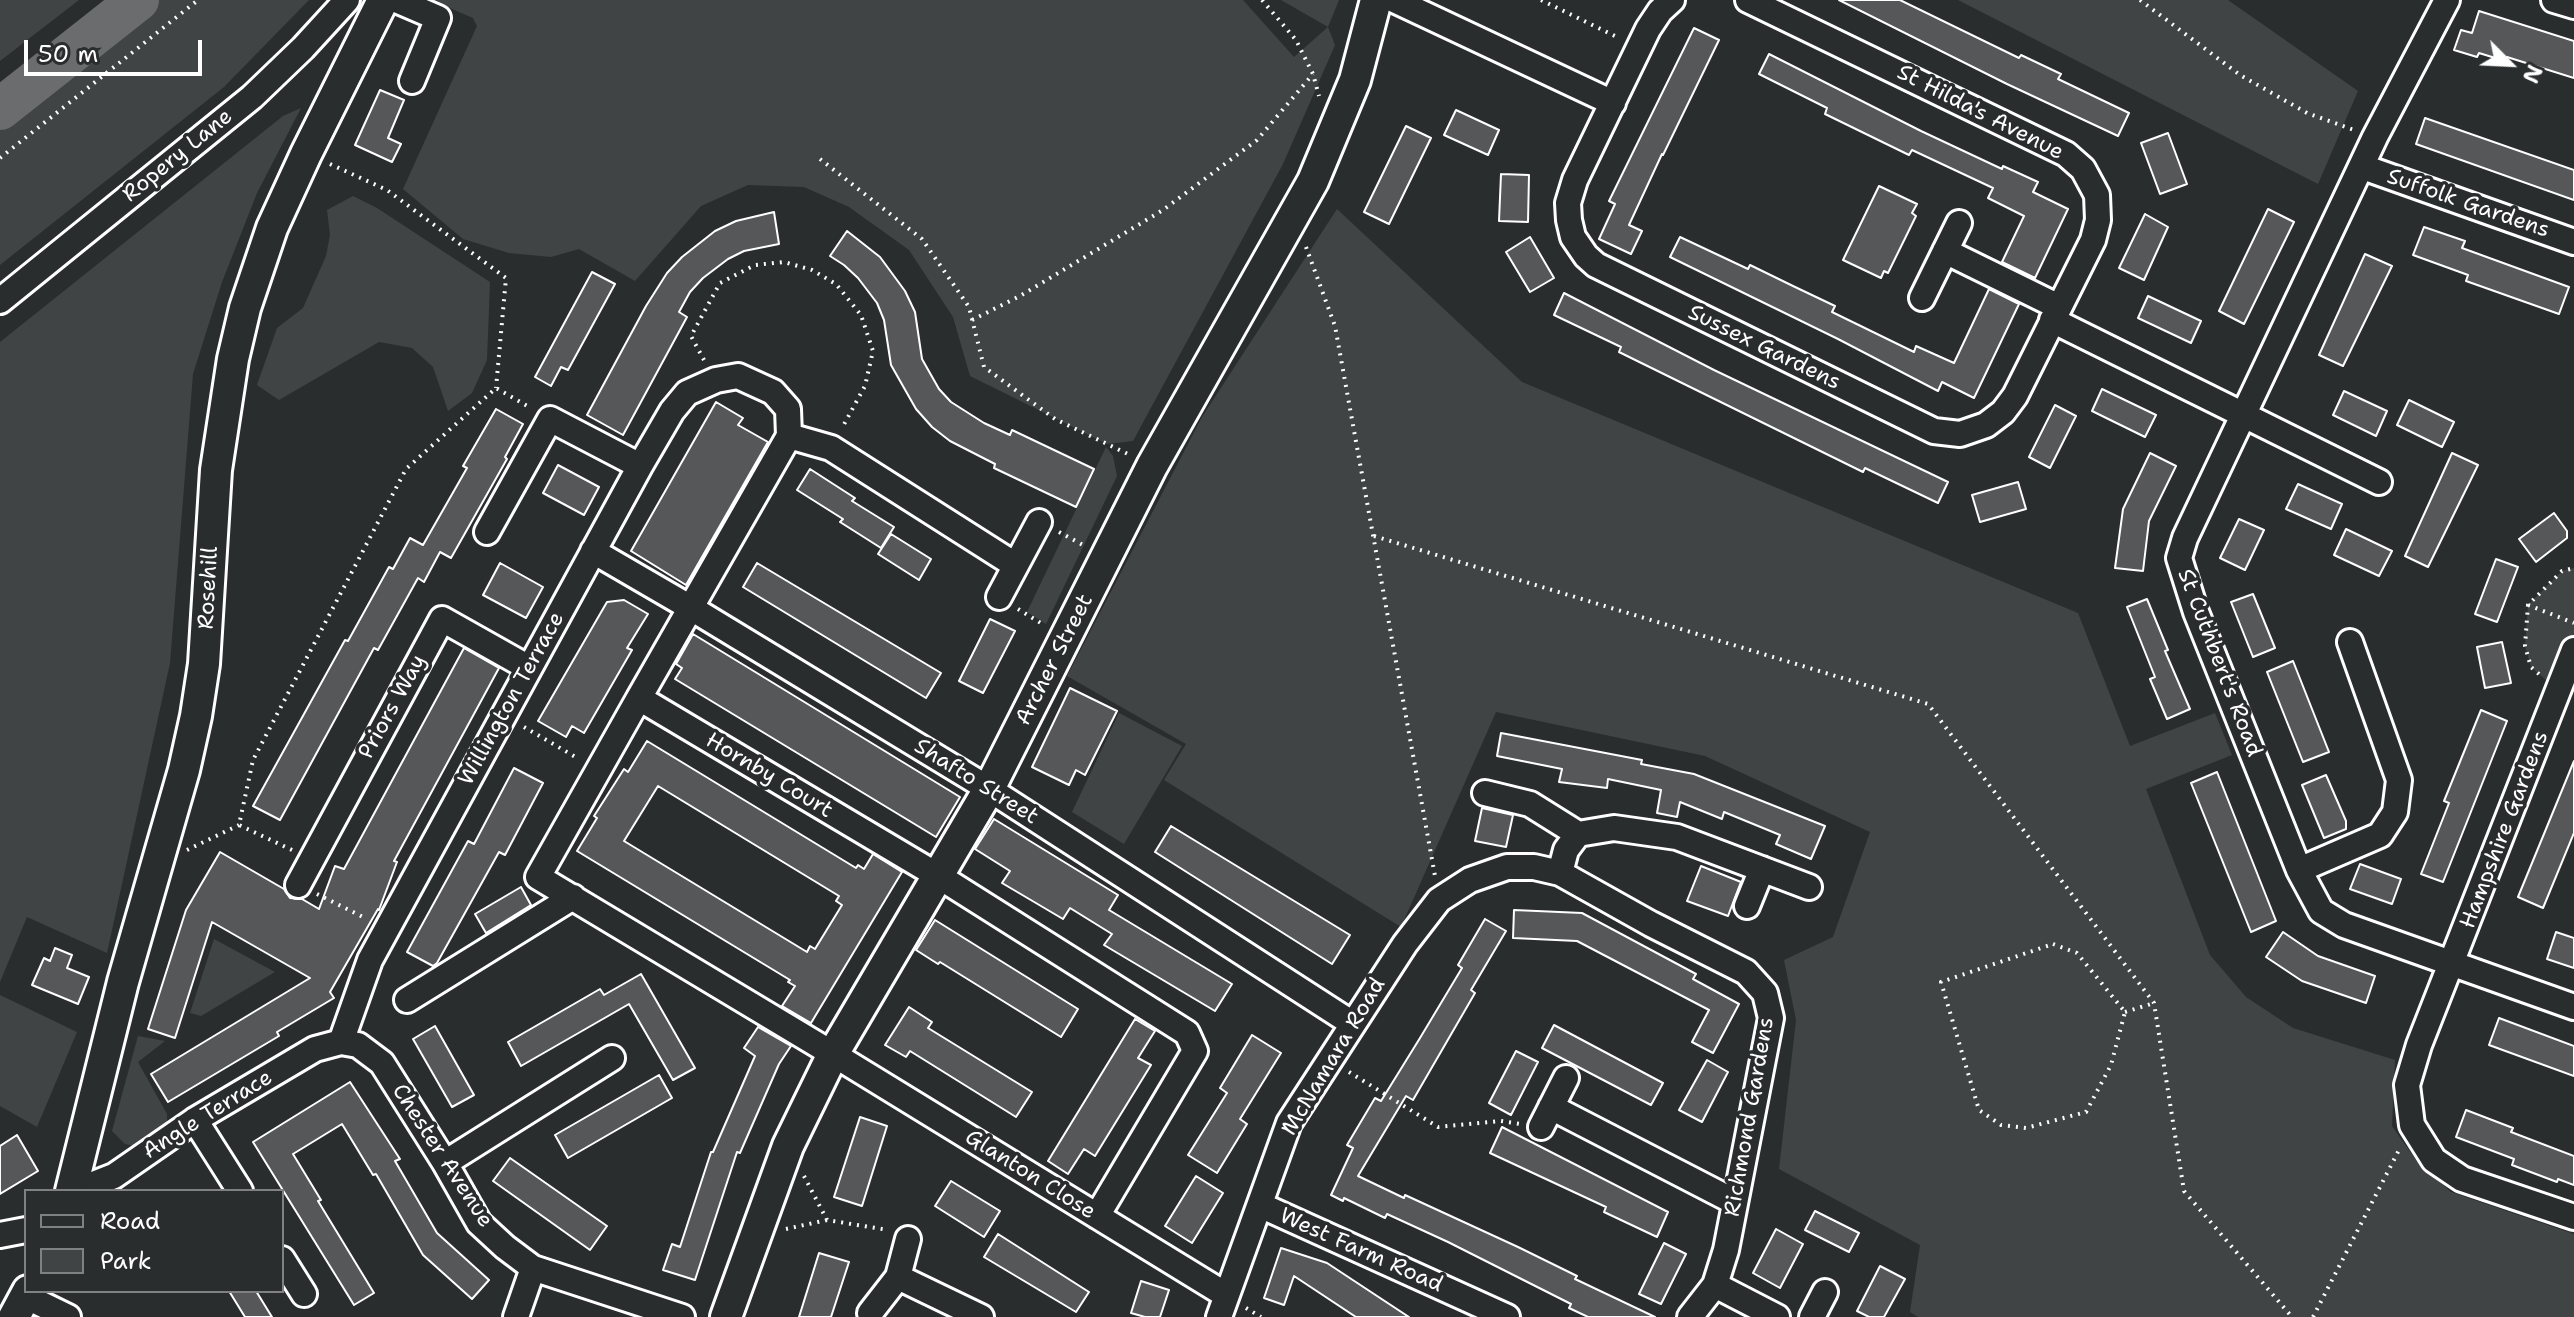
<!DOCTYPE html>
<html>
<head>
<meta charset="utf-8">
<style>
	body { margin:0 }
	#map { position:relative; width:2574px; height:1317px; overflow:hidden; background:#2a2d2e; font-family:"Shantell Sans",sans-serif }
	canvas { display:block }
	.legend { position:absolute; left:24px; top:1189px; width:260px; height:104px; box-sizing:border-box; background:#2a2d2e; border:2px solid #7f8182; margin:0; padding:10px 14px; list-style:none; font-size:24px; color:#fff }
	.legend li { display:flex; align-items:center; gap:16px; height:40px }
	.legend b { width:40px; border:2px solid #7f8182 }
	.north { position:absolute; left:2470px; top:24px; width:80px; height:80px; -webkit-text-stroke:6px #2a2d2e; paint-order:stroke; rotate:114deg; font-size:22px; font-weight:700; line-height:32px; text-align:center; color:#fff }
	.north::after { content:''; display:block; margin:auto; width:28px; height:36px; background:#fff; clip-path:polygon(50% 0,100% 100%,50% 72%,0 100%) }
	.scale { position:absolute; left:24px; top:40px; width:178px; height:36px; box-sizing:border-box; border:4px solid #fff; border-top:0; padding-left:10px; font-size:24px; line-height:28px; white-space:nowrap; color:#fff; -webkit-text-stroke:6px #2a2d2e; paint-order:stroke }
</style>
</head>
<body>
<div id="map">
<canvas width="2574" height="1317"></canvas>
<ul class="legend">
<li><b style="height:10px;background:#2a2d2e"></b>Road</li>
<li><b style="height:22px;background:#414445"></b>Park</li>
</ul>
<div class="north">N</div>
<div class="scale">50 m</div>
</div>
<script>
const c = document.querySelector('canvas').getContext('2d');
c.lineJoin = 'round';
function fill(path, color) {
  c.fillStyle = color;
  c.fill(path, 'evenodd');
}
function poly(rows) {
  const path = new Path2D();
  for (const r of rows) {
    path.moveTo(r[0], r[1]);
    for (let i = 2; i < r.length; i += 2) path.lineTo(r[i], r[i + 1]);
  }
  return path;
}
function strokePath(path, color, width, dash) {
  c.strokeStyle = color;
  c.lineWidth = width;
  c.lineCap = dash ? 'butt' : 'round';
  c.setLineDash(dash || []);
  c.stroke(path);
}
function write(font, color, halo, rows, align = 'center') {
  c.font = font + ' "Shantell Sans",sans-serif';
  c.lineWidth = 7;
  c.setLineDash([]);
  c.textBaseline = 'middle';
  c.strokeStyle = halo;
  c.fillStyle = color;
  for (const [text, x, y, turn = 0] of rows) {
    c.save();
    c.translate(x, y);
    c.rotate((+turn || 0) * Math.PI / 180);
    c.textAlign = isNaN(turn) ? turn : align;
    if (halo) c.strokeText(text, 0, 0);
    c.fillText(text, 0, 0);
    c.restore();
  }
}
const green = poly([
	[0,0,79,0,0,61],
	[155,0,309,0,224,87,0,265,0,130],
	[431,0,1243,0,1294,57,1328,27,1281,0,1339,0,1328,27,1335,45,1283,164,1133,441,1107,444,970,376,953,317,909,250,849,207,804,187,748,185,701,206,635,281,579,249,551,257,509,253,463,239,403,189,477,26,473,18],
	[1958,0,2228,0,2358,91,2318,184],
	[301,108,257,193,222,282,193,374,170,663,107,953,27,917,0,982,0,342,283,116],
	[353,196,377,208,490,282,487,360,472,393,448,411,433,367,412,348,379,342,279,400,257,385,277,328,303,308,326,256,330,235,327,210],
	[1337,209,1522,382,2078,613,2130,746,2215,713,2232,755,2146,789,2210,955,2246,997,2293,1028,2395,1060,2392,1126,2416,1160,2451,1192,2574,1234,2574,1317,1918,1317,1910,1312,1920,1245,1779,1169,1796,1020,1784,960,1833,937,1870,832,1705,756,1496,712,1401,927,1164,780,1186,744,1067,676,1202,417],
	[1106,447,1113,456,1117,476,1046,624,1027,612],
	[2574,568,2574,690,2560,687,2547,681,2531,667,2525,646,2528,605,2562,571],
	[1119,713,1182,746,1124,844,1072,812],
	[214,939,275,972,201,1016,190,1013],
	[0,995,77,1032,37,1127,0,1106],
	[138,1036,165,1041,138,1062,167,1114,167,1125,134,1146,125,1144,112,1131]
]);
const river = poly([
	[0,109,138,0]
]);
const building = poly([
	[1839,0,1900,0,2019,58,2021,55,2061,74,2058,79,2129,113,2118,136,2007,84,1839,0],
	[2479,11,2574,41,2574,78,2507,57,2505,61,2479,53,2477,57,2454,50,2461,30,2472,33,2479,11],
	[1694,28,1719,40,1663,155,1662,154,1629,225,1642,231,1631,254,1599,239,1615,204,1609,201,1694,28],
	[1769,54,1921,131,2002,169,2003,166,2038,182,2033,192,2068,209,2035,278,2002,262,2024,216,1988,198,1993,188,1912,150,1909,155,1825,114,1827,108,1759,74,1769,54],
	[380,90,404,100,388,138,401,144,392,162,355,145,380,90],
	[1456,110,1499,130,1488,155,1444,135,1456,110],
	[2425,118,2574,170,2574,200,2416,144,2425,118],
	[1406,126,1431,138,1389,224,1364,212,1406,126],
	[2168,133,2187,184,2160,194,2141,143,2168,133],
	[1501,174,1529,175,1528,222,1499,221,1501,174],
	[1879,186,1917,204,1912,213,1916,216,1888,273,1884,271,1881,278,1843,260,1879,186],
	[2268,209,2294,222,2244,324,2219,311,2268,209],
	[774,212,779,244,744,251,728,259,703,278,690,292,679,312,687,317,623,435,587,415,646,306,667,273,682,257,715,231,736,221,774,212],
	[2145,214,2168,227,2144,280,2119,268,2145,214],
	[2424,227,2465,241,2462,248,2569,287,2559,314,2466,281,2468,275,2413,255,2424,227],
	[847,231,880,257,905,291,915,312,922,359,939,389,951,402,984,423,1010,435,1012,430,1094,469,1076,507,994,468,995,464,950,441,932,427,916,409,891,365,884,320,877,303,858,278,844,265,830,256,847,231],
	[1530,237,1554,278,1530,292,1506,252,1530,237],
	[1680,237,1748,269,1750,265,1793,286,1835,306,1832,312,1914,352,1916,346,1954,363,1989,289,2019,304,1974,398,1942,382,1938,391,1838,339,1670,257,1680,237],
	[2365,254,2392,266,2343,366,2319,355,2365,254],
	[592,272,615,284,568,370,561,367,551,386,535,377,592,272],
	[1564,293,1714,370,1948,482,1938,503,1865,468,1863,472,1619,352,1621,347,1554,315,1564,293],
	[2148,296,2201,321,2191,343,2138,318,2148,296],
	[2102,389,2156,415,2145,437,2092,411,2102,389],
	[2344,391,2387,411,2376,436,2333,415,2344,391],
	[2409,400,2454,422,2442,447,2397,425,2409,400],
	[716,402,743,418,738,425,768,442,686,585,631,551,716,402],
	[2055,405,2076,416,2050,468,2029,457,2055,405],
	[496,409,523,424,505,457,507,459,451,558,440,552,424,582,418,578,378,650,374,648,280,820,253,806,345,640,348,641,389,567,393,569,410,538,423,545,467,468,463,466,496,409],
	[2150,453,2176,466,2149,521,2143,571,2115,568,2123,509,2150,453],
	[2452,453,2478,465,2428,567,2405,556,2452,453],
	[558,465,599,487,584,515,543,493,558,465],
	[810,469,855,498,852,501,894,527,881,548,840,522,843,519,797,490,810,469],
	[2018,482,2026,509,1980,522,1972,495,2018,482],
	[2298,484,2342,504,2331,529,2286,509,2298,484],
	[2554,513,2567,531,2567,538,2536,562,2519,539,2554,513],
	[2239,519,2264,530,2245,570,2220,558,2239,519],
	[2346,529,2392,551,2379,576,2334,555,2346,529],
	[891,534,931,559,919,580,878,554,891,534],
	[2496,559,2518,567,2497,622,2475,614,2496,559],
	[500,563,543,587,526,618,483,595,500,563],
	[757,563,941,673,926,698,743,587,757,563],
	[2253,594,2275,648,2253,657,2231,602,2253,594],
	[2147,599,2168,650,2165,651,2190,709,2167,719,2150,679,2155,677,2127,607,2147,599],
	[624,600,648,614,627,648,632,650,584,733,572,726,566,737,538,721,607,602,624,600],
	[990,619,1015,631,983,693,959,681,990,619],
	[693,634,960,797,936,837,675,679,682,668,676,664,693,634],
	[2502,642,2511,683,2485,688,2477,647,2502,642],
	[464,648,499,668,394,861,397,862,379,910,378,909,330,992,334,998,277,1032,279,1036,168,1102,151,1074,310,978,212,922,175,1038,148,1029,186,910,220,852,284,889,290,898,302,899,319,909,335,866,344,869,464,648],
	[2293,661,2329,752,2303,762,2267,672,2293,661],
	[1070,688,1117,711,1085,775,1076,770,1069,785,1032,767,1070,688],
	[2481,710,2507,721,2443,882,2421,874,2449,803,2444,801,2481,710],
	[1501,733,1642,760,1641,764,1694,774,1825,826,1811,859,1776,844,1780,835,1724,812,1722,819,1680,802,1677,817,1657,813,1661,790,1608,779,1607,788,1559,782,1562,769,1497,756,1501,733],
	[647,741,856,868,858,865,864,869,873,854,902,872,811,1023,782,1006,795,986,788,982,790,980,577,851,597,818,594,816,624,769,628,772,647,741],
	[658,786,839,896,836,901,842,905,815,949,810,946,807,952,624,841,658,786],
	[2574,761,2574,833,2543,908,2518,897,2574,761],
	[514,768,543,783,505,855,499,852,437,963,433,966,407,952,468,841,474,844,514,768],
	[2217,772,2276,921,2251,932,2191,783,2217,772],
	[2326,775,2346,821,2346,829,2324,838,2302,785,2326,775],
	[1482,808,1513,815,1506,847,1475,841,1482,808],
	[994,819,1118,895,1109,910,1232,984,1215,1011,1104,945,1112,934,1070,908,1063,919,1002,883,1010,871,975,849,994,819],
	[1171,826,1350,935,1332,964,1155,852,1171,826],
	[2360,864,2401,879,2392,904,2350,889,2360,864],
	[1701,866,1741,882,1728,916,1687,901,1701,866],
	[521,887,531,905,486,933,475,914,521,887],
	[1514,910,1582,913,1696,974,1693,979,1739,1004,1713,1053,1692,1042,1709,1010,1577,941,1513,938,1514,910],
	[1485,919,1506,931,1471,990,1475,993,1413,1100,1406,1096,1358,1176,1404,1198,1405,1195,1518,1247,1577,1276,1575,1279,1655,1317,1588,1317,1569,1308,1571,1304,1448,1242,1387,1214,1385,1218,1344,1198,1343,1201,1331,1195,1353,1148,1347,1145,1375,1098,1381,1101,1420,1038,1462,968,1458,965,1485,919],
	[935,920,1078,1009,1061,1037,940,962,938,964,916,950,935,920],
	[2283,932,2318,956,2375,976,2366,1003,2302,981,2266,957,2283,932],
	[2556,932,2574,938,2574,968,2547,959,2556,932],
	[55,948,72,955,67,968,89,977,78,1004,32,985,44,958,50,961,55,948],
	[641,974,695,1068,673,1080,629,1004,521,1066,508,1042,600,989,604,995,641,974],
	[909,1007,932,1022,928,1028,1032,1092,1016,1117,910,1051,906,1057,885,1045,909,1007],
	[2499,1018,2574,1046,2574,1076,2489,1045,2499,1018],
	[1135,1019,1155,1031,1138,1058,1151,1065,1095,1156,1084,1149,1068,1174,1048,1161,1135,1019],
	[1554,1025,1663,1083,1651,1105,1542,1048,1554,1025],
	[435,1026,474,1095,452,1107,413,1039,435,1026],
	[758,1027,791,1046,779,1064,740,1153,737,1152,695,1280,663,1270,672,1244,680,1247,711,1152,713,1152,755,1056,744,1048,758,1027],
	[1252,1035,1281,1053,1240,1119,1247,1124,1217,1173,1188,1155,1227,1093,1220,1088,1252,1035],
	[1516,1051,1538,1062,1511,1115,1489,1103,1516,1051],
	[1707,1060,1728,1072,1702,1122,1679,1110,1707,1060],
	[659,1075,672,1098,568,1158,555,1135,659,1075],
	[350,1082,400,1159,395,1161,437,1233,489,1280,472,1299,423,1255,376,1174,373,1175,342,1124,293,1154,321,1200,318,1201,374,1293,354,1305,253,1142,350,1082],
	[2466,1110,2513,1128,2511,1132,2574,1156,2574,1185,2558,1179,2557,1182,2512,1165,2514,1159,2456,1137,2466,1110],
	[860,1117,887,1126,862,1206,834,1197,860,1117],
	[1502,1127,1668,1212,1657,1237,1604,1212,1606,1207,1490,1153,1502,1127],
	[17,1135,38,1171,0,1194,0,1146,17,1135],
	[510,1158,607,1226,590,1250,493,1181,510,1158],
	[1196,1176,1223,1193,1192,1243,1165,1226,1196,1176],
	[951,1181,1000,1211,984,1237,935,1206,951,1181],
	[1815,1211,1859,1233,1849,1252,1805,1230,1815,1211],
	[1776,1229,1803,1244,1780,1288,1753,1273,1776,1229],
	[998,1234,1089,1292,1076,1312,984,1257,998,1234],
	[1664,1243,1686,1254,1661,1304,1639,1294,1664,1243],
	[1281,1248,1327,1263,1409,1317,1356,1317,1294,1276,1284,1305,1264,1298,1281,1248],
	[819,1253,849,1262,831,1317,799,1317,819,1253],
	[1880,1266,1905,1279,1884,1317,1869,1317,1857,1311,1880,1266],
	[1141,1281,1169,1290,1160,1317,1145,1317,1131,1313,1141,1281],
	[229,1291,256,1291,272,1317,245,1317,229,1291]
]);
const path = poly([
	[1262,0,1296,40,1313,74,1319,96],
	[1541,0,1619,38],
	[2140,0,2240,75,2307,113,2354,130],
	[0,158,198,0],
	[820,159,922,239,969,307,984,367,1055,419,1130,455],
	[330,164,387,190,506,278,496,388],
	[1306,247,1335,326,1435,876],
	[972,320,1020,296,1163,210,1257,140,1313,74],
	[704,360,691,336,720,283,755,265,784,262,812,270,836,284,861,315,873,351,865,386,842,428],
	[1059,532,1083,545],
	[1374,536,1928,704,2154,1003,2184,1191,2292,1317],
	[2528,605,2574,623],
	[1018,609,1044,625],
	[2539,674,2531,667,2525,646,2528,605,2562,571,2574,568],
	[524,727,579,759],
	[187,850,239,825],
	[292,850,239,825,253,760,406,469,496,388,531,408],
	[317,894,367,919],
	[2053,944,2077,953,2125,1012,2111,1065,2086,1112,2026,1128,2001,1125,1979,1110,1941,982,2053,944],
	[2125,1012,2154,1003],
	[1349,1072,1438,1127,1501,1121,1520,1124],
	[804,1176,827,1220,888,1230],
	[786,1229,827,1220],
	[1246,1308,1261,1317],
	[2313,1317,2400,1148]
]);
const minor = poly([
	[396,0,438,18,412,81],
	[1394,0,1613,103],
	[1672,0,1660,11,1648,29,1575,180,1568,203,1569,220,1573,237,1586,256,1596,265,1934,431,1960,434,1986,425,2003,412,2015,396,2093,240,2098,220,2097,195,2083,169,2066,154,1748,0],
	[2447,0,2375,137,2185,538,2179,558,2196,612,2299,870,2321,911,2344,925,2574,1007],
	[2554,0,2574,6],
	[2363,167,2574,242],
	[1945,251,2059,307],
	[1922,298,1959,223],
	[0,301,252,97,303,48,347,0],
	[2052,320,2379,482],
	[487,532,550,419,640,466],
	[593,551,691,608,989,789,1353,1024],
	[999,597,1039,522],
	[2574,650,2419,1045,2407,1085,2412,1125,2434,1160,2462,1179,2574,1217],
	[639,698,789,436],
	[1485,793,1530,804,1578,834],
	[2299,870,2380,835,2395,812,2399,780,2350,642],
	[1560,873,1566,850,1578,834,1614,828,1677,837,1809,887],
	[298,885,442,619,529,668],
	[1747,906,1762,869],
	[407,1000,573,897],
	[341,1042,370,960,640,466,672,411,687,393,716,380,738,376,773,392,788,409,789,436,831,448,1015,565],
	[1551,1107,1735,1202],
	[195,1120,240,1191],
	[1541,1127,1566,1078],
	[445,1163,612,1058],
	[76,1191,114,1176,195,1120,315,1049,341,1042,358,1045,382,1063,445,1163,479,1223,505,1247,533,1268,682,1317],
	[1260,1205,1507,1317],
	[1097,1216,1195,1051,1187,1033,940,877,639,698,538,877,833,1054,1226,1295],
	[0,1235,26,1230],
	[282,1259,304,1294],
	[898,1277,981,1317],
	[1715,1285,1777,1317],
	[25,1296,68,1317],
	[870,1313,898,1277,908,1239],
	[516,1317,533,1268],
	[1219,1317,1289,1123,1405,944,1439,900,1470,880,1507,867,1534,867,1560,873,1651,924,1746,972,1765,993,1771,1018,1726,1250,1715,1285,1690,1317],
	[1812,1317,1825,1292]
]);
const major = poly([
	[71,1191,123,982,184,770,196,716,204,664,216,470,233,359,245,308,272,228,306,154,383,0],
	[14,1317,28,1291],
	[726,1317,788,1146,833,1054,989,789,1152,466,1313,181,1355,80,1376,0]
]);
const streetNames = [
	["St Hilda's Avenue",1980,113,27],
	["Ropery Lane",178,156,-39],
	["Suffolk Gardens",2468,204,19],
	["Sussex Gardens",1764,348,26],
	["Rosehill",209,588,-87],
	["Archer Street",1055,660,-63],
	["St Cuthbert's Road",2219,663,69],
	["Willington Terrace",512,699,-61],
	["Priors Way",393,707,-61],
	["Hornby Court",769,776,31],
	["Shafto Street",976,782,32],
	["Hampshire Gardens",2505,830,-69],
	["McNamara Road",1334,1057,-59],
	["Angle Terrace",208,1115,-32],
	["Richmond Gardens",1750,1117,-80],
	["Chester Avenue",442,1156,57],
	["Glanton Close",1030,1175,32],
	["West Farm Road",1361,1251,24]
];
fill(green, '#414445');
strokePath(river, '#6a6c6d', 42);
fill(building, '#555758');
strokePath(building, '#fff', 2);
strokePath(minor, '#fff', 30);
strokePath(major, '#fff', 36);
strokePath(path, '#fff', 4, [2, 6]);
strokePath(minor, '#2a2d2e', 24);
strokePath(major, '#2a2d2e', 30);
write('22px', '#fff', '#2a2d2e', streetNames);
</script>
</body>
</html>
